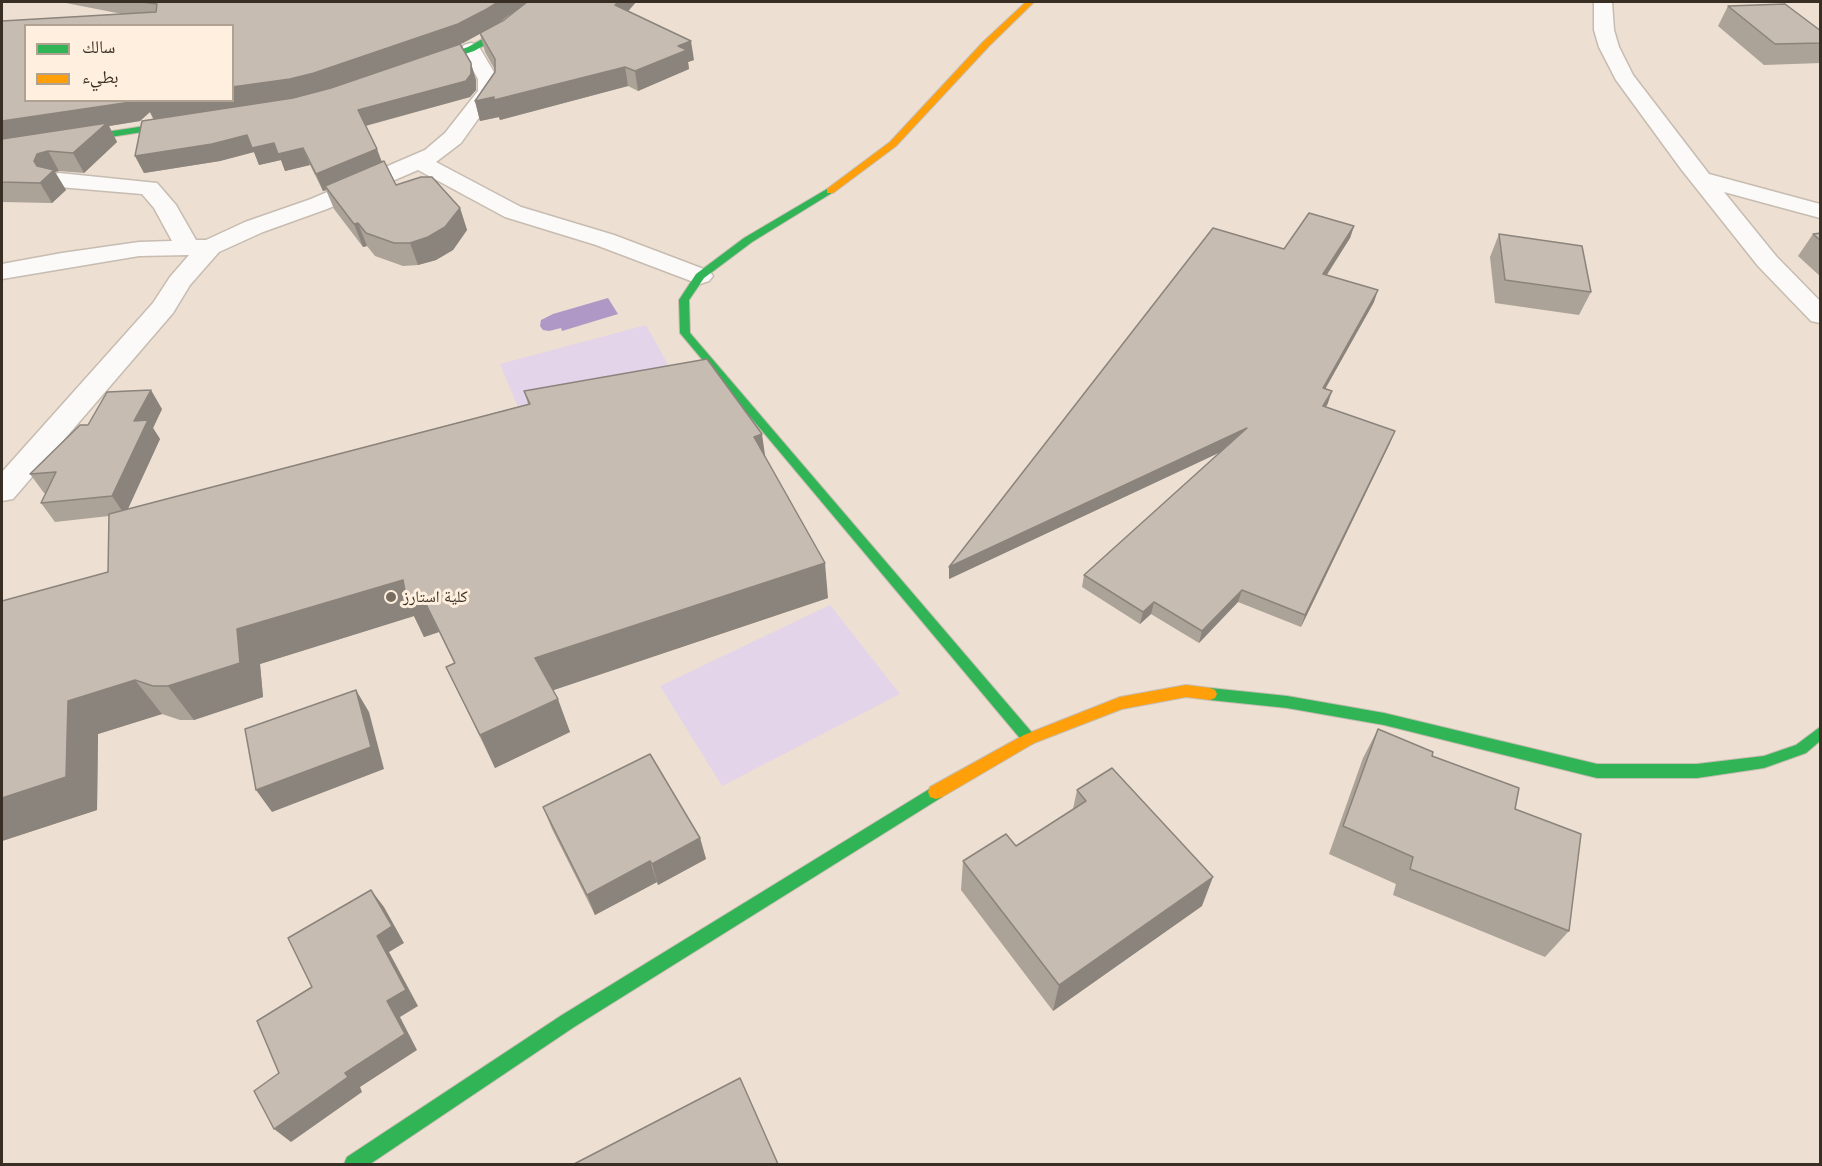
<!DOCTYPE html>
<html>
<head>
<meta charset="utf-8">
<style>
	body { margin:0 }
	#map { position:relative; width:1822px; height:1166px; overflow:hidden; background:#eddfd1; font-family:"Libre Baskerville","Noto Naskh Arabic",serif }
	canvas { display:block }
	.frame { position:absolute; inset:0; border:3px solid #382e23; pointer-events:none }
	.legend { position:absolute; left:24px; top:24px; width:210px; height:78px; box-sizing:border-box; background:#ffefde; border:2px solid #afa293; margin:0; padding:8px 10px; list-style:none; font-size:18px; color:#382e23 }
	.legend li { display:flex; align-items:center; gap:12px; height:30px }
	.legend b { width:30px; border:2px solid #afa293 }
</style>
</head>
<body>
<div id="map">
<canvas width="1822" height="1166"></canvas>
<div class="frame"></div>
<ul class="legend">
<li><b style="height:8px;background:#30b455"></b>سالك</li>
<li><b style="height:8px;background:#ff9f0a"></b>بطيء</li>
</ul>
</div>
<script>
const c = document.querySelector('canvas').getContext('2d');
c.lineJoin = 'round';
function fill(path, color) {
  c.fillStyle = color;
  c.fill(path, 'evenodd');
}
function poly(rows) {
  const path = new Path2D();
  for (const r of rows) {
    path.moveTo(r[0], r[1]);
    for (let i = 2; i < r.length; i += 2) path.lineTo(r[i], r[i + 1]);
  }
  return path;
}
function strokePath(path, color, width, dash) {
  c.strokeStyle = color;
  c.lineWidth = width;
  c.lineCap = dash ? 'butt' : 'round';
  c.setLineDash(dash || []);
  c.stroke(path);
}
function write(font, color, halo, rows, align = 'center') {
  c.font = font + ' "Libre Baskerville","Noto Naskh Arabic",serif';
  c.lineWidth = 6;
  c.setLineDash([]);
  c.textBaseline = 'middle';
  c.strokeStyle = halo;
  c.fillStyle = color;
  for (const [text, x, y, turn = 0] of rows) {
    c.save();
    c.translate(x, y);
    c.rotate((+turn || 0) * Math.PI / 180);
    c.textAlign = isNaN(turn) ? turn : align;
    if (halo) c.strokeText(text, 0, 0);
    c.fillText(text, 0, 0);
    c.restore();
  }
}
const green = poly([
	[646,325,672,372,521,415,500,364],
	[830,605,900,694,722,786,660,686]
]);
const water = poly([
	[608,298,618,314,562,331,561,328,549,331,543,330,540,326,541,320,553,314]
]);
const street = poly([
	[1594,2,1612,2,1614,30,1619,47,1633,75,1709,174,1820,204,1820,218,1724,192,1776,256,1820,301,1820,323,1811,321,1758,266,1681,169,1616,80,1599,47,1594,30,1594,2],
	[471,43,478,45,498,79,498,91,461,143,436,162,521,207,614,235,709,271,713,276,709,281,700,284,691,281,596,245,505,217,418,170,327,209,263,232,219,252,190,285,173,313,13,499,2,501,2,472,153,303,170,277,189,255,139,256,2,279,2,264,62,253,139,242,172,241,154,208,142,194,59,187,51,185,48,180,51,175,59,173,157,183,176,205,196,240,206,240,245,222,311,199,425,150,445,133,478,91,478,79,461,49,464,45,471,43]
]);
const fast = poly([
	[537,2,545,2,503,35,474,51,425,67,418,65,468,47,497,31,537,2],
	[184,120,187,121,187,125,2,154,2,148,184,120],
	[827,189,835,191,752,242,704,278,689,300,690,333,1034,735,1037,739,1034,743,1029,745,1024,743,680,333,679,300,696,274,744,238,827,189],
	[1210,688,1287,696,1384,713,1597,764,1697,764,1764,756,1796,745,1820,727,1820,741,1806,753,1764,768,1697,778,1597,778,1384,725,1287,708,1210,700,1205,698,1203,694,1205,690,1210,688],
	[936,785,942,787,944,792,942,797,574,1027,370,1164,344,1164,347,1157,562,1015,936,785]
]);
const slow = poly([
	[1026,2,1034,2,989,46,896,146,833,193,827,193,827,189,890,142,983,42,1026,2],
	[1186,685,1210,688,1215,690,1217,694,1215,698,1210,700,1186,697,1122,709,1034,743,942,797,936,799,930,797,928,792,930,787,1024,735,1120,697,1186,685]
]);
const wall = poly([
	[61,2,636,2,628,11,694,60,688,62,689,69,638,91,628,86,500,120,499,117,480,121,475,101,495,72,495,70,485,52,480,34,463,43,453,46,476,80,476,90,470,97,366,126,382,162,396,185,460,208,467,230,453,250,436,260,418,265,403,266,375,256,367,246,363,247,334,209,326,190,323,191,310,165,285,171,281,160,259,165,254,152,220,161,144,173,135,156,153,119,150,112,140,121,109,126,117,142,84,173,59,171,55,172,66,190,52,203,2,202,2,21,122,14],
	[523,5,504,20,494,26],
	[1728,6,1821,31,1821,63,1764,65,1718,26],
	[1354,226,1350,238,1327,275,1374,302,1325,389,1328,403,1326,407,1390,443,1301,627,1238,602,1199,643,1151,614,1140,624,1082,587,1084,575,1223,451,949,579,1284,249],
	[1821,233,1821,277,1798,256,1813,234],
	[1499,234,1591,292,1579,315,1495,303,1490,257],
	[524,391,765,456,828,598,553,690,570,732,495,768,446,667,454,663,439,632,424,637,414,616,260,664,263,697,194,720,180,720,162,714,98,734,97,810,2,841,108,572,109,516,55,522,41,503,46,493,44,493,30,474,88,425,162,409,153,428,160,439,128,509,528,404],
	[1378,729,1432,756,1515,809,1569,931,1545,957,1393,895,1396,884,1329,854,1363,758],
	[1077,790,1202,906,1053,1011,961,890,963,861,1016,846,1073,809],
	[543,807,700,838,706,859,658,885,657,882,595,915,552,829]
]);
const shadedWall = poly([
	[498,2,528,2,492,27,463,43,321,92,298,98,154,119,150,112,140,121,109,126,117,142,84,173,73,153,2,142,2,121,132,100,232,100,232,87],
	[618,2,636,2,618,23,615,5],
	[691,41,694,60,688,62,689,69,638,91,635,71,678,46],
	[471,63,476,80,476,90,470,97,364,126,358,110],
	[625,67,628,86,500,120,499,117,480,121,475,101],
	[247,135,274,143,303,148,310,165,285,171,281,160,259,165,254,152,220,161,144,173,135,156],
	[377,149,383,165,325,186,326,190,323,191,316,174],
	[48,151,59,171,55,172,66,190,52,203,40,183,34,161,37,154],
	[460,208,467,230,453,250,436,260,418,265,410,243],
	[358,223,367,246,363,247,354,224],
	[1354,226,1350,238,1320,285,1323,274],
	[1378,290,1374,302,1319,400,1323,388],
	[151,390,162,409,153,428,160,439,125,515,112,496,134,421],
	[1332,391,1328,403,1319,419,1323,406],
	[1247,428,1244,441,949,579,949,567],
	[1395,431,1390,443,1301,627,1305,615],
	[762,434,767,469,754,437],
	[825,563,828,598,548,692,535,658],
	[403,580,423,598,439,632,424,637,414,616,260,664,263,697,194,720,168,686,237,629],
	[1242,590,1238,602,1199,643,1202,631],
	[1154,602,1151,614,1140,624,1143,612],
	[135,680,162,714,98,734,97,810,2,841,2,798,68,701],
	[356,690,369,712,384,769,272,812,256,790],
	[558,699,570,732,495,768,480,735],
	[700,838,706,859,658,885,652,864],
	[650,861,657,882,595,915,587,895],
	[1213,877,1202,906,1053,1011,1059,985],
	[371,890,384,907,404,943,389,952,418,1006,400,1017,417,1050,360,1087,362,1092,291,1142,274,1129,345,1073,387,1001,377,936]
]);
const building = poly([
	[143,2,498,2,487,9,458,24,314,73,290,79,232,87,232,26,26,26,26,100,132,100,131,102,2,121,2,21,156,12,157,4,143,2],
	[527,2,618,2,615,5,691,41,678,46,687,50,635,71,625,67,494,100,494,97,475,101,495,72,495,59,480,33,504,20,527,2],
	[1785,4,1821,31,1821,43,1775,44,1728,6,1785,4],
	[460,44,471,63,471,74,466,81,358,110,377,149,316,174,303,148,278,154,274,143,252,148,247,135,212,144,135,156,142,121,293,98,331,88,460,44],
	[107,123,73,153,48,151,37,154,34,161,37,166,54,170,40,183,2,182,2,139,107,123],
	[384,161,396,185,421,177,432,177,460,208,445,227,428,237,410,243,394,243,366,233,358,223,354,224,325,186,384,161],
	[1309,213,1354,226,1323,274,1378,290,1323,388,1332,391,1323,406,1395,431,1305,615,1242,590,1202,631,1154,602,1143,612,1084,575,1247,428,949,567,1213,228,1284,249,1309,213],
	[1821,233,1821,241,1813,234,1821,233],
	[1499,234,1582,246,1591,292,1505,280,1499,234],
	[707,359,762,434,754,437,825,563,535,658,558,699,480,735,446,667,455,663,423,598,407,602,403,580,237,629,240,663,168,686,153,686,135,680,68,701,66,777,2,798,2,601,108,572,109,514,530,404,524,391,707,359],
	[151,390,134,421,148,420,112,496,41,503,56,472,30,474,80,425,88,425,107,392,151,390],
	[356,690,371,747,256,790,245,729,356,690],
	[1378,729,1433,752,1432,756,1519,788,1515,809,1581,834,1569,931,1410,869,1413,857,1343,826,1378,729],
	[650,754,700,838,652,864,650,861,587,895,543,807,650,754],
	[1112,768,1213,877,1059,985,963,861,1006,834,1016,846,1086,801,1077,790,1112,768],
	[371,890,392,926,377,936,406,990,387,1001,405,1034,345,1073,348,1077,274,1129,254,1091,279,1073,257,1021,312,987,288,938,371,890],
	[740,1078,778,1164,574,1164,740,1078]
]);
const markers = [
	[391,597,6,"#776c60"]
];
const poiNames = [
	["كلية استارز",403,597]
];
fill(green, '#e4d4e9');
fill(water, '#af97c6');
strokePath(street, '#c6bcb1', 3);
strokePath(fast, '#c6bcb1', 2);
strokePath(slow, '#c6bcb1', 2);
fill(street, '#fcfaf8');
fill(fast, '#30b455');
fill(slow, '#ff9f0a');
fill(wall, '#aba298');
fill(shadedWall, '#8b847c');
fill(building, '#c7bcb1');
strokePath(building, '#8b847c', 1.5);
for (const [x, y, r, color] of markers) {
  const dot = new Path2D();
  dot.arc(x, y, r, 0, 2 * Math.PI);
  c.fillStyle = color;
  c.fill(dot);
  strokePath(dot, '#ffefde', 2);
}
write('16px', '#382e23', '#ffefde', poiNames, 'left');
</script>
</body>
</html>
